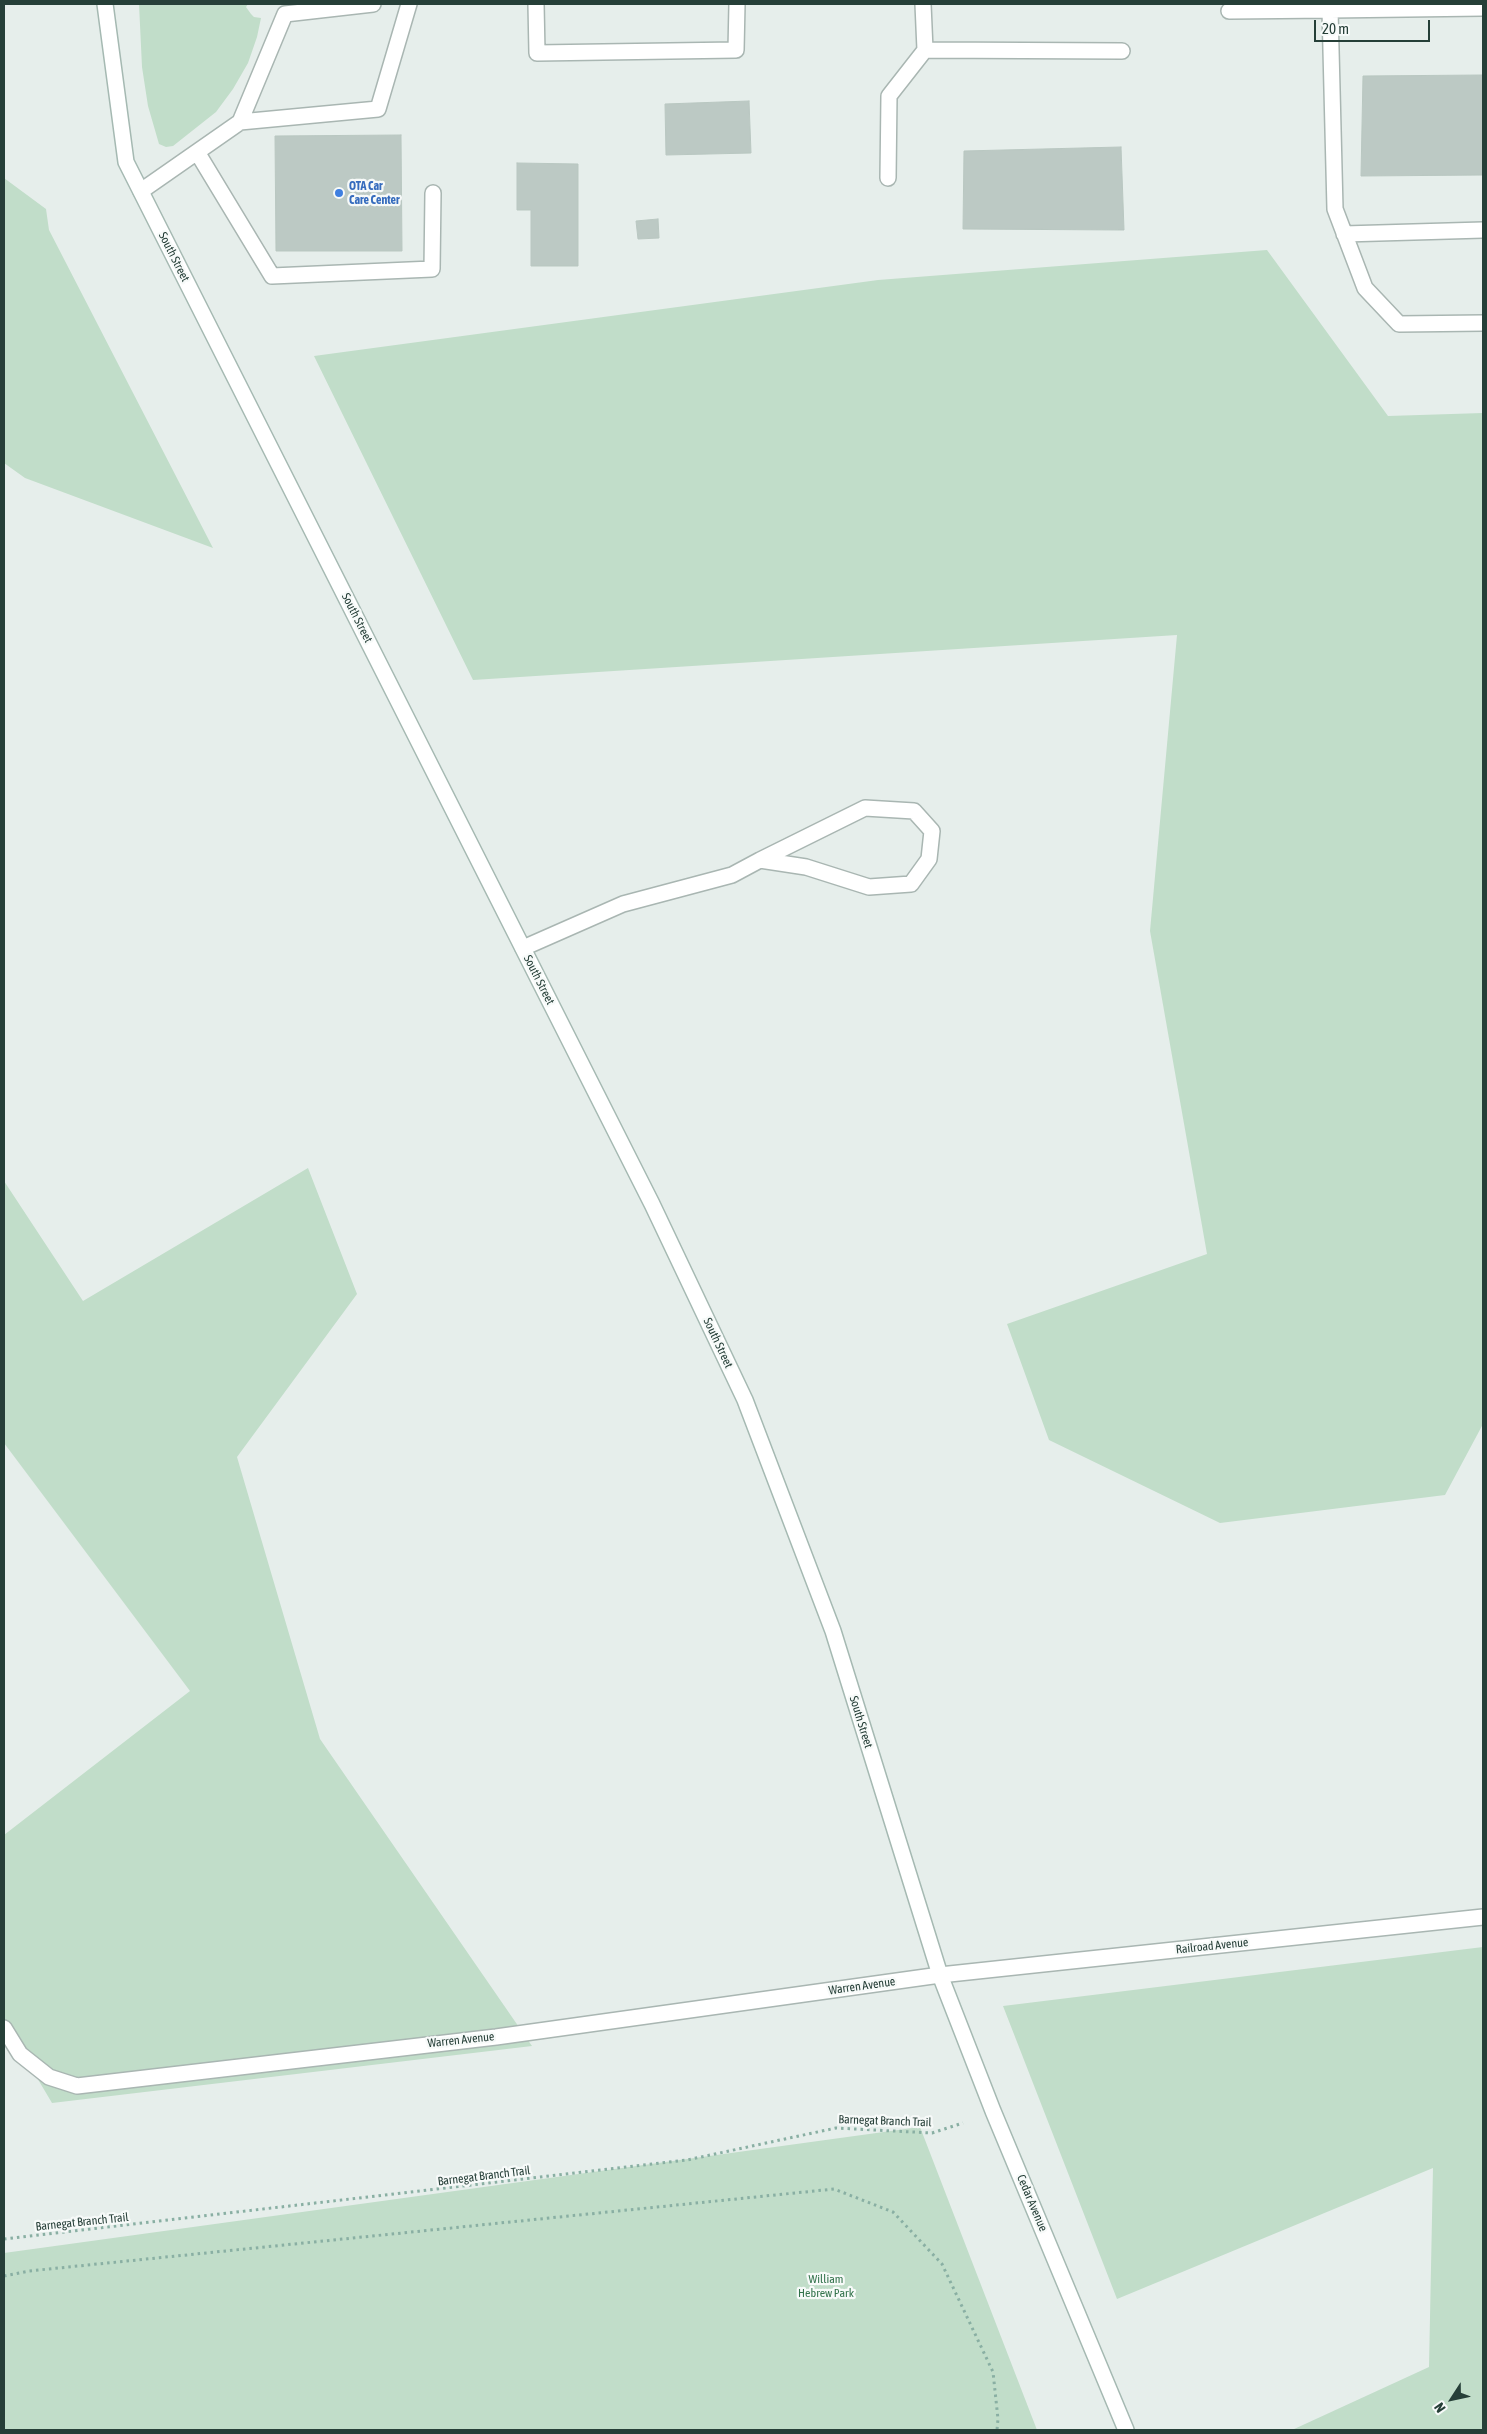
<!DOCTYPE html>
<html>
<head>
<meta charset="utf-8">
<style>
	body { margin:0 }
	#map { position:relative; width:1487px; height:2434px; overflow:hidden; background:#e6eeeb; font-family:"Asap Condensed",sans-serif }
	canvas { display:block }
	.frame { position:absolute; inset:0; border:5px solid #263f38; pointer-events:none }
	.north { position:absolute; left:1427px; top:2374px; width:50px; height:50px; -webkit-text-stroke:4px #f7faf9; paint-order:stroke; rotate:235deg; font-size:14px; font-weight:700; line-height:20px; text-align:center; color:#263f38 }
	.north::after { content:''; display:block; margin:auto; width:18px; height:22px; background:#263f38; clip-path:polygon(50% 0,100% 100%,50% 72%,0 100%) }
	.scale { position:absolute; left:1314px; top:20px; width:116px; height:22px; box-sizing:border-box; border:2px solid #263f38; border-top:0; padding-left:6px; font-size:15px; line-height:18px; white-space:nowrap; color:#263f38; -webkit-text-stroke:4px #f7faf9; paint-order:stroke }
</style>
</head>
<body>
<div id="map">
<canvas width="1487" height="2434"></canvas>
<div class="frame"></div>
<div class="north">N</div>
<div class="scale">20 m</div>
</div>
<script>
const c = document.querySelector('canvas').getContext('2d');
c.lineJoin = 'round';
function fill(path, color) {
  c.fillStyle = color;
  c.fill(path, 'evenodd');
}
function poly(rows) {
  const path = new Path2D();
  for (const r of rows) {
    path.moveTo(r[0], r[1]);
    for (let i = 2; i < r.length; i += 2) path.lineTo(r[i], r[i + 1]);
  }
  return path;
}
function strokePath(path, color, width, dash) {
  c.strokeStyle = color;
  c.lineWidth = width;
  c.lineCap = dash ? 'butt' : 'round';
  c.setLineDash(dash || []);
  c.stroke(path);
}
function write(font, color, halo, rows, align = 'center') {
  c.font = font + ' "Asap Condensed",sans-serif';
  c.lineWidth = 4.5;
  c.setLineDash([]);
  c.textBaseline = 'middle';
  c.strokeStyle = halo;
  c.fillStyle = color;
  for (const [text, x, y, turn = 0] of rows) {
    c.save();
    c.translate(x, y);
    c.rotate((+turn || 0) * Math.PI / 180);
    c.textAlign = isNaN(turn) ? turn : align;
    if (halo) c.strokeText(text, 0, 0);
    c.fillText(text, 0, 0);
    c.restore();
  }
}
const green = poly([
	[139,4,248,4,246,7,251,14,254,17,261,18,257,37,248,63,233,89,216,112,173,146,166,147,159,144,148,106,142,67],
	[4,178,46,209,49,230,213,548,25,478,4,463],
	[1267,250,1388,416,1483,413,1483,1424,1445,1495,1220,1523,1049,1440,1007,1324,1207,1254,1150,931,1177,635,473,680,314,356,878,280],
	[308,1168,357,1294,237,1457,320,1739,532,2046,52,2103,4,2022,4,1835,190,1691,4,1443,4,1181,83,1301],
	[1483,1947,1483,2430,1292,2430,1429,2367,1433,2168,1117,2299,1003,2006],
	[920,2127,1037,2430,4,2430,4,2253]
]);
const building = poly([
	[1483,75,1483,175,1361,176,1363,76,1483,75],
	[749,101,751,153,666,155,665,104,749,101],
	[401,135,402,251,276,251,275,136,401,135],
	[1121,147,1124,230,963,229,964,151,1121,147],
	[517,163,578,164,578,266,531,266,531,210,517,210,517,163],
	[658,219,659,238,638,239,636,221,658,219]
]);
const path = poly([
	[4,2239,687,2160,836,2128,932,2133,963,2123],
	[4,2276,29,2271,834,2189,893,2212,942,2264,993,2372,998,2419,997,2430]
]);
const lane = poly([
	[536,4,537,53,736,50,737,4],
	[1483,8,1330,10,1335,209,1365,288,1399,324,1483,323],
	[1229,11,1330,10],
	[925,50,1122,51],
	[240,122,285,14,373,4],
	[197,152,272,276,432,269,433,193],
	[888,178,889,96,925,50,923,4],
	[141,191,240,122,378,109,409,4],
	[1344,234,1483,230],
	[523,948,623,904,732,875,760,860,865,808,914,811,932,831,929,859,911,884,869,887,806,867,760,860]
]);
const street = poly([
	[4,2028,20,2054,49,2077,77,2086,496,2037,940,1975,1483,1917]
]);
const secondary = poly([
	[105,4,126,162,652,1204,745,1400,833,1631,940,1975,993,2111,1126,2430]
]);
const markers = [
	[339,193,5,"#3f7fe0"]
];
const shopNames = [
	["OTA Car",349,186],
	["Care Center",349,200]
];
const streetNames = [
	["South Street",174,257,63],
	["South Street",357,618,63],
	["South Street",539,980,63],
	["South Street",718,1343,65],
	["South Street",861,1722,73],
	["Railroad Avenue",1212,1946,-6],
	["Warren Avenue",862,1986,-8],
	["Warren Avenue",461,2040,-6],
	["Barnegat Branch Trail",885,2121,2],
	["Barnegat Branch Trail",484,2176,-7],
	["Cedar Avenue",1032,2203,67],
	["Barnegat Branch Trail",82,2222,-6]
];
const parkNames = [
	["William",826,2279],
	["Hebrew Park",826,2293]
];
fill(green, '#c1ddc9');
fill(building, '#bcc9c4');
strokePath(building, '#b9c7c1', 1);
strokePath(lane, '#a9b6b2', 18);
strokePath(street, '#a9b6b2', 18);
strokePath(secondary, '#a5b9b2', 18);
strokePath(path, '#89afa3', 3, [2.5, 4]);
strokePath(lane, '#fff', 15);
strokePath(street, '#fff', 15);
strokePath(secondary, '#fff', 15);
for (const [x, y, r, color] of markers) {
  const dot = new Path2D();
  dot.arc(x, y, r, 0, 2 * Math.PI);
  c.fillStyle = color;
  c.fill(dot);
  strokePath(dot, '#f7faf9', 2);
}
write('bold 12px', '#366cbe', '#f7faf9', shopNames, 'left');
write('12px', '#263f38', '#f7faf9', streetNames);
write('12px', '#33734c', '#f7faf9', parkNames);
</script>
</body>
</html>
